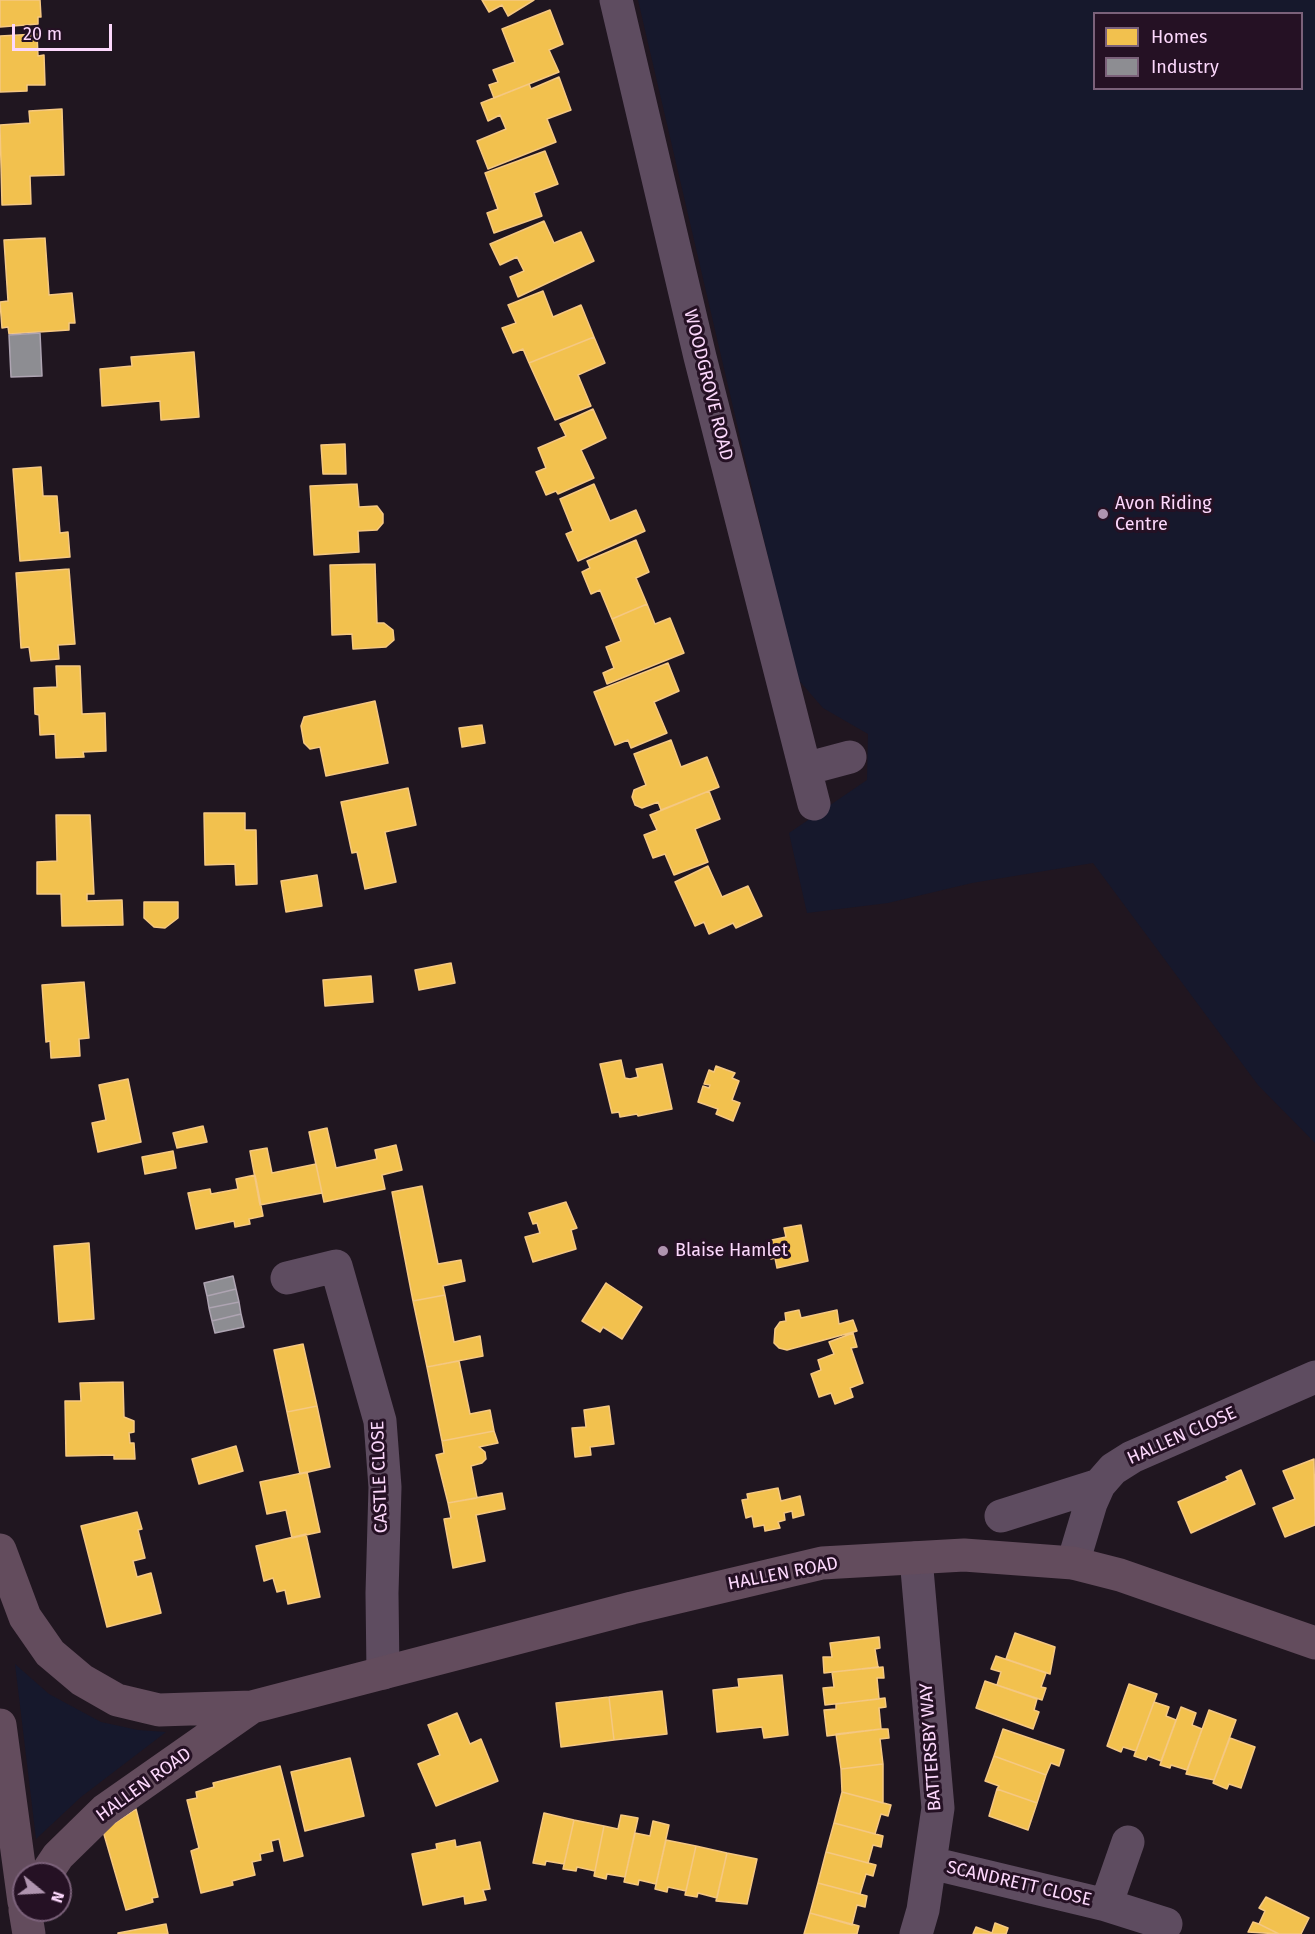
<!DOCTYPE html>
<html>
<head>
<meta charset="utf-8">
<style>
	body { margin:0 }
	#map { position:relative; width:1315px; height:1934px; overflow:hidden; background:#201620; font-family:"Fira Sans",sans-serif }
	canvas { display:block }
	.legend { position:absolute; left:1093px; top:12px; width:210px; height:78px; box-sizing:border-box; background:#251124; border:2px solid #7b617a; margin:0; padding:8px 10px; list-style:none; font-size:18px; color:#fcd8fc }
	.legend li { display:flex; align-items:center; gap:12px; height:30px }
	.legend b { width:30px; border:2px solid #7b617a }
	.north { position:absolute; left:12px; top:1862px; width:60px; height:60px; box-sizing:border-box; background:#251124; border:2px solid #7b617a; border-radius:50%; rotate:108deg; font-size:16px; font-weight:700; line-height:24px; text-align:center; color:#fcd8fc }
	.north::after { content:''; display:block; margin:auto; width:21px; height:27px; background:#af94af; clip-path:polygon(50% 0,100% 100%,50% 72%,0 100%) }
	.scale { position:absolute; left:12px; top:24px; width:100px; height:27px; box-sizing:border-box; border:3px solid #fcd8fc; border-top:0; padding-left:8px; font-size:18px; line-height:21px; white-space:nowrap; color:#fcd8fc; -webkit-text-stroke:4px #251124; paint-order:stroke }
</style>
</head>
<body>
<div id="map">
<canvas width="1315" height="1934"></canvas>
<ul class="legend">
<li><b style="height:16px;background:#f2c14e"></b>Homes</li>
<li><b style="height:16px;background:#8d8d92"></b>Industry</li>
</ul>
<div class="north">N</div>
<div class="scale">20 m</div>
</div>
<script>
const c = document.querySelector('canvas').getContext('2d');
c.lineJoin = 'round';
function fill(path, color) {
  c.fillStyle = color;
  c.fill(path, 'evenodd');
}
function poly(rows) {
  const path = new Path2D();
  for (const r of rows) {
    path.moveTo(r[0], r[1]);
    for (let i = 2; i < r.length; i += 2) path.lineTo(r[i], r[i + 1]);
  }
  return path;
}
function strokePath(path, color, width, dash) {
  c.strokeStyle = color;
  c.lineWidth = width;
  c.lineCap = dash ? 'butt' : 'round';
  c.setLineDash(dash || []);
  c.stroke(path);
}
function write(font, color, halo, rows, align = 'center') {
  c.font = font + ' "Fira Sans",sans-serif';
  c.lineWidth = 6;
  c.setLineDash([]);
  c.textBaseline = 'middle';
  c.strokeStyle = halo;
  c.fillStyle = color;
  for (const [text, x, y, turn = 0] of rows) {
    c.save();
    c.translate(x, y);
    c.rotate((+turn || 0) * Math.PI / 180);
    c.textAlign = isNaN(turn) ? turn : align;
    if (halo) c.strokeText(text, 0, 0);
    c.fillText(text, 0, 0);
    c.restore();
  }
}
const green = poly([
	[638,0,1315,0,1315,1143,1258,1085,1093,863,972,883,888,903,807,913,789,833,867,780,868,734,823,708,796,677],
	[1094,14,1302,14,1302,88,1094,88],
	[15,1664,49,1694,101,1722,138,1730,166,1732,81,1797,36,1839]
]);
const homes = poly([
	[0,0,40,0,41,17,38,17,38,24,0,27,0,0],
	[482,0,534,0,508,16,502,5,489,12,482,0],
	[550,10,563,44,549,50,559,72,494,98,489,85,498,82,493,70,515,62,502,29,550,10],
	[37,34,38,56,44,55,45,85,27,85,27,91,0,92,0,36,37,34],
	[559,77,571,110,547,119,556,142,488,169,477,141,506,129,500,115,488,121,481,103,529,84,531,89,559,77],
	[62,109,64,175,30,176,31,204,2,205,0,125,30,123,29,111,62,109],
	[545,151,558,184,534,193,542,216,494,233,487,213,498,209,485,173,545,151],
	[544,221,554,243,581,232,594,261,518,297,510,277,524,271,517,257,500,265,490,244,544,221],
	[45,238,49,295,72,293,75,323,69,323,69,330,9,334,8,327,2,328,0,302,8,301,4,240,45,238],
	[543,291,553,317,581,305,594,337,529,363,523,349,513,353,502,328,516,323,508,305,543,291],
	[594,337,605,363,578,375,591,406,555,420,529,363,594,337],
	[194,352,199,417,161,420,160,401,102,406,100,369,132,366,131,357,194,352],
	[593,409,606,438,581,450,594,478,558,494,556,491,546,495,536,472,546,468,538,448,566,436,560,424,593,409],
	[345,444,346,474,323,474,321,445,345,444],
	[41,467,43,496,57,496,60,533,68,532,70,557,20,561,13,469,41,467],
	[357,484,359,507,377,506,383,514,383,523,377,530,358,531,359,552,314,555,310,486,357,484],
	[594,484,610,521,636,510,645,531,578,561,566,534,573,531,560,499,594,484],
	[636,540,649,572,636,578,647,604,612,619,600,590,591,594,582,572,590,568,587,561,636,540],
	[375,564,377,623,384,623,393,630,394,640,386,647,353,649,352,634,332,635,330,565,375,564],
	[69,569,75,644,58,645,59,659,31,661,29,647,21,648,16,573,69,569],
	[647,604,655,624,670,618,684,653,607,684,603,673,614,668,606,647,621,641,612,619,647,604],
	[668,663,679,691,654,702,667,733,631,748,628,740,615,745,594,692,668,663],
	[56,666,80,666,82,714,105,713,106,751,83,752,84,757,56,758,55,734,40,735,39,715,35,714,34,688,57,687,56,666],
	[375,701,388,763,326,776,320,747,310,749,304,743,301,726,304,717,375,701],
	[482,725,485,743,462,747,459,728,482,725],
	[671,740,681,767,707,757,719,787,661,810,658,802,642,808,635,805,632,797,634,790,646,785,634,754,671,740],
	[408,788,416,825,385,832,396,882,365,889,357,852,352,853,341,802,408,788],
	[709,791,720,819,695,829,708,862,674,875,665,854,653,858,644,835,657,830,650,815,709,791],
	[204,813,245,813,245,830,256,830,257,884,236,885,235,864,205,865,204,813],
	[56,815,90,815,94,894,87,894,87,901,122,900,123,925,62,926,61,894,37,894,37,862,57,861,56,815],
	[708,866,722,897,748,886,762,916,736,928,733,923,709,934,704,922,695,926,675,882,708,866],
	[317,875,322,906,286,912,281,881,317,875],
	[144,902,178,902,178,918,165,928,154,927,144,918,144,902],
	[451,963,455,983,419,990,415,970,451,963],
	[371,976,373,1002,325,1006,323,980,371,976],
	[84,982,89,1038,79,1039,80,1056,51,1058,50,1041,46,1042,42,985,84,982],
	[621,1060,625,1078,630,1079,638,1077,636,1069,662,1064,672,1109,638,1116,637,1114,620,1117,619,1112,612,1113,600,1064,621,1060],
	[716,1066,735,1073,732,1078,739,1081,732,1100,740,1103,733,1121,716,1114,718,1109,698,1102,703,1086,709,1088,710,1085,704,1084,709,1070,714,1072,716,1066],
	[128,1079,141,1142,98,1152,92,1123,106,1120,99,1085,128,1079],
	[203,1126,207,1142,177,1148,173,1133,203,1126],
	[327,1128,336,1168,377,1159,375,1150,396,1145,402,1170,382,1175,385,1189,324,1202,309,1132,327,1128],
	[267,1148,272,1173,316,1164,322,1193,260,1205,250,1151,267,1148],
	[173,1151,176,1168,145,1174,142,1157,173,1151],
	[255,1175,263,1216,249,1219,250,1224,235,1227,234,1221,196,1229,188,1193,210,1189,211,1194,238,1189,236,1179,255,1175],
	[422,1186,438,1264,461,1260,465,1281,443,1286,445,1295,413,1301,392,1192,422,1186],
	[566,1202,577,1228,571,1230,576,1249,533,1262,525,1237,540,1233,537,1223,533,1224,529,1213,566,1202],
	[801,1225,808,1261,777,1268,775,1258,771,1259,767,1241,786,1237,784,1228,801,1225],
	[89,1243,94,1319,59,1322,54,1246,89,1243],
	[606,1283,642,1307,622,1339,603,1327,600,1332,582,1321,606,1283],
	[445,1295,454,1342,480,1336,483,1356,427,1367,413,1301,445,1295],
	[799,1310,801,1318,837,1310,839,1324,853,1320,857,1331,787,1350,779,1348,774,1343,775,1329,780,1322,786,1321,785,1313,799,1310],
	[853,1333,857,1347,851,1348,863,1383,850,1388,853,1397,835,1404,831,1393,819,1397,811,1374,821,1370,818,1360,834,1354,829,1342,853,1333],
	[303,1344,317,1406,287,1412,274,1350,303,1344],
	[459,1361,470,1414,490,1410,494,1431,442,1441,427,1367,459,1361],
	[123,1382,124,1417,134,1421,134,1432,129,1433,130,1443,134,1443,135,1459,114,1459,114,1455,66,1456,65,1401,81,1401,80,1383,123,1382],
	[317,1406,330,1467,300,1474,287,1412,317,1406],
	[609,1406,614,1444,590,1447,591,1455,575,1457,572,1428,586,1427,584,1410,609,1406],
	[494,1431,498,1443,479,1447,485,1452,486,1459,482,1463,471,1466,477,1498,448,1503,436,1455,444,1453,442,1441,494,1431],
	[236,1446,243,1471,199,1484,192,1459,236,1446],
	[1314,1459,1315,1525,1285,1537,1273,1508,1295,1499,1283,1471,1314,1459],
	[1241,1470,1255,1504,1191,1533,1178,1502,1228,1480,1226,1477,1241,1470],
	[307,1472,320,1532,292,1538,286,1510,267,1514,260,1482,307,1472],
	[778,1488,781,1501,800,1496,804,1515,793,1518,792,1511,784,1513,785,1520,778,1522,780,1528,765,1531,764,1525,754,1527,752,1516,746,1518,742,1500,748,1499,747,1494,778,1488],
	[502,1493,505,1509,476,1515,485,1561,453,1568,444,1519,451,1518,448,1503,502,1493],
	[137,1512,142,1529,138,1530,145,1558,133,1561,137,1577,151,1573,161,1613,107,1627,81,1526,137,1512],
	[306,1534,320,1597,288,1604,285,1590,277,1592,273,1578,264,1581,256,1546,306,1534],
	[1015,1633,1055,1647,1050,1674,1006,1659,1015,1633],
	[879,1637,880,1648,875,1649,878,1667,824,1673,823,1657,832,1657,830,1643,879,1637],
	[996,1656,1046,1673,1041,1687,1046,1688,1042,1700,997,1685,1001,1672,991,1669,996,1656],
	[883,1667,884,1678,877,1678,879,1699,825,1705,823,1688,834,1687,832,1672,883,1667],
	[782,1675,788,1735,764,1738,762,1727,717,1732,713,1690,739,1687,738,1679,782,1675],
	[985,1681,1037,1699,1034,1710,1039,1712,1033,1729,976,1708,985,1681],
	[1129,1684,1157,1694,1136,1751,1123,1747,1121,1752,1107,1746,1129,1684],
	[662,1691,667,1734,614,1740,609,1697,662,1691],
	[609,1697,614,1740,561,1747,556,1703,609,1697],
	[885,1698,886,1707,879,1708,881,1729,827,1736,824,1710,836,1709,836,1704,885,1698],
	[1154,1702,1169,1707,1166,1716,1176,1720,1161,1761,1148,1756,1146,1760,1134,1756,1154,1702],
	[1181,1707,1196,1713,1192,1725,1202,1729,1187,1770,1171,1765,1170,1768,1160,1765,1181,1707],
	[1209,1710,1236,1720,1214,1780,1186,1774,1209,1710],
	[457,1713,470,1744,481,1739,498,1781,436,1806,418,1764,440,1755,428,1725,457,1713],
	[881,1729,888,1729,889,1738,880,1739,883,1764,841,1769,836,1734,881,1729],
	[1003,1729,1064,1750,1059,1766,1051,1763,1046,1775,994,1756,1003,1729],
	[1230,1738,1255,1747,1241,1788,1229,1784,1227,1789,1213,1783,1230,1738],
	[994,1756,1046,1775,1037,1803,997,1789,999,1786,985,1781,994,1756],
	[350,1758,364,1816,305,1831,291,1772,350,1758],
	[883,1764,883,1803,842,1792,841,1769,883,1764],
	[280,1766,303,1856,284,1861,279,1839,271,1841,273,1851,260,1854,261,1860,252,1862,255,1875,232,1881,233,1885,201,1893,191,1851,199,1848,187,1800,197,1798,196,1792,214,1787,213,1783,280,1766],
	[997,1789,1037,1803,1028,1830,989,1816,997,1789],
	[842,1792,891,1805,888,1816,881,1814,875,1834,834,1823,842,1792],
	[136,1809,158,1897,152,1898,153,1902,126,1910,103,1831,136,1809],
	[544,1813,574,1820,564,1864,546,1861,545,1865,533,1863,544,1813],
	[621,1815,638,1818,625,1877,607,1874,606,1879,594,1876,604,1826,618,1829,621,1815],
	[574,1820,604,1826,595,1871,577,1867,576,1871,563,1869,574,1820],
	[653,1821,669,1825,656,1884,639,1880,638,1885,624,1882,635,1833,650,1836,653,1821],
	[834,1823,883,1836,881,1847,873,1845,868,1863,826,1852,834,1823],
	[455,1840,456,1847,480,1842,490,1889,483,1890,486,1900,465,1904,464,1896,423,1905,412,1854,437,1849,436,1844,455,1840],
	[666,1840,696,1846,686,1891,668,1887,667,1892,655,1889,666,1840],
	[696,1846,727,1853,717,1898,698,1893,697,1897,685,1895,696,1846],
	[826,1852,876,1865,873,1876,866,1874,860,1894,818,1883,826,1852],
	[727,1853,757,1859,747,1904,716,1901,727,1853],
	[818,1883,867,1896,865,1907,857,1905,852,1925,810,1913,818,1883],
	[1266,1897,1309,1918,1301,1934,1279,1934,1259,1924,1265,1911,1259,1908,1266,1897],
	[810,1913,859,1926,857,1934,804,1934,810,1913],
	[1253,1922,1259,1924,1279,1934,1248,1932,1253,1922],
	[995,1923,1008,1928,1006,1934,973,1934,976,1927,992,1933,995,1923],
	[166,1924,168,1934,118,1934,118,1933,166,1924]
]);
const industry = poly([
	[40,333,42,376,11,377,9,335,40,333],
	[233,1276,236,1289,207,1296,204,1283,233,1276],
	[236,1289,239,1302,209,1308,207,1296,236,1289],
	[239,1302,241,1314,212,1321,209,1308,239,1302],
	[241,1314,244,1327,215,1333,212,1321,241,1314]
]);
const minor = poly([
	[616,0,700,357,814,804],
	[805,769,850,757],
	[287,1278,336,1266,380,1421,385,1487,382,1593,383,1673],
	[1001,1516,1099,1485],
	[1073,1563,1091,1503,1099,1485,1113,1469,1132,1457,1315,1377],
	[931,1863,1106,1905,1166,1924],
	[1106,1905,1128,1842],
	[916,1934,923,1910,938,1808,916,1558]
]);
const major = poly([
	[0,1550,25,1617,50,1653,82,1680,117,1700,159,1710,252,1707,632,1608,822,1563,964,1555,1073,1563,1120,1575,1315,1643],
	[0,1725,24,1902],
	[46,1874,58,1856,105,1810,252,1707],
	[25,1910,29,1934]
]);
const markers = [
	[1103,514,6,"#af94af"],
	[663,1251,6,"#af94af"]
];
const streetNames = [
	["WOODGROVE ROAD",708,385,76],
	["HALLEN CLOSE",1182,1436,-24],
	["CASTLE CLOSE",380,1477,-92],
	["HALLEN ROAD",783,1574,-11],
	["BATTERSBY WAY",931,1747,-94],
	["HALLEN ROAD",144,1785,-36],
	["SCANDRETT CLOSE",1019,1884,13]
];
const poiNames = [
	["Avon Riding",1115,504],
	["Centre",1115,525],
	["Blaise Hamlet",675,1251]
];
fill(green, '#16182c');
fill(homes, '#f2c14e');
strokePath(homes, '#f5c882', 1.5);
fill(industry, '#8d8d92');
strokePath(industry, '#aea4b2', 1.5);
strokePath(minor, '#5e4c60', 33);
strokePath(major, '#634c5d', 33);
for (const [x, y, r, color] of markers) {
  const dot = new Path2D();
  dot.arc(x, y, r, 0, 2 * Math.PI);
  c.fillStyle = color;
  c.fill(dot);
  strokePath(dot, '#251124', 2);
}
write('18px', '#fcd8fc', '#251124', streetNames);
write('18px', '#fcd8fc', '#251124', poiNames, 'left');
</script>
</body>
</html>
